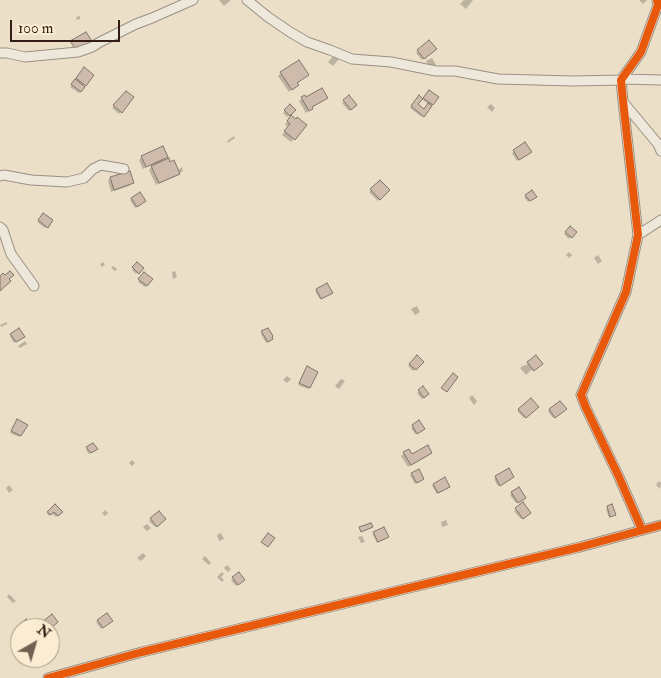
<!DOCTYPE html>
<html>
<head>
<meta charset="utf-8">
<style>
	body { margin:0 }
	#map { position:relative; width:661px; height:678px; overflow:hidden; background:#ebdfc8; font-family:"IM FELL Double Pica",serif }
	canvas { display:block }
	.north { position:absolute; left:10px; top:618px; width:50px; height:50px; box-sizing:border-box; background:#fbedd2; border:1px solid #ab9986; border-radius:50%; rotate:38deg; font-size:14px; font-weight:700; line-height:20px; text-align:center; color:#331c13 }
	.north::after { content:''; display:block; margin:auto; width:18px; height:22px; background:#736052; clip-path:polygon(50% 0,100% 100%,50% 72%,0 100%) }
	.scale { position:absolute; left:10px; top:20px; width:110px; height:22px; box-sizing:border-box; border:2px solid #331c13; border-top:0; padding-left:6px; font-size:15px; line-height:18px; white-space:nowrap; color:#331c13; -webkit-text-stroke:4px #fbedd2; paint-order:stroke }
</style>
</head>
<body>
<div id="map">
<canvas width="661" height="678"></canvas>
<div class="north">N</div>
<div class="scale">100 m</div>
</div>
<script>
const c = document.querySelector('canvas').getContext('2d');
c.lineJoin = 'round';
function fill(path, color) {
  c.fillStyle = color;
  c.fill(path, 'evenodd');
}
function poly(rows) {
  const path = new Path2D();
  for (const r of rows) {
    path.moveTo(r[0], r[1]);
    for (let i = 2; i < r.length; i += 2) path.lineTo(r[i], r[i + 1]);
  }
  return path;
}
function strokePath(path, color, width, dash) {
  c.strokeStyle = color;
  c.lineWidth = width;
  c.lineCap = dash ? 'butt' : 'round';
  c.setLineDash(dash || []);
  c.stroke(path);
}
const shadow = poly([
	[219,0,231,0,224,6],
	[464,0,473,0,466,9,460,4],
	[639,0,647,0,643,4],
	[80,16,80,19,77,20,76,17],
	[429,42,435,49,422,60,416,53],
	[334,55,339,59,333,66,328,62],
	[432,58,436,65,430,69,426,61],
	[84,69,85,85,79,93,70,87],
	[281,73,296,83,294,88,289,92,278,76],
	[126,92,132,98,119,114,112,108],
	[429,92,437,98,422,117,410,108,419,97,417,105,424,110,429,105,423,100],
	[305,96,312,109,306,113,299,101],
	[348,97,355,105,349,111,342,103],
	[491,104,495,108,492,112,487,107],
	[290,106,294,110,287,117,283,113],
	[291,117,305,126,291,142,282,135,288,127,285,124],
	[234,136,235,138,228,143,227,141],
	[525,144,529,154,517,161,512,153],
	[162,148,166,157,160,163,177,171,182,167,183,171,180,173,180,172,176,176,156,185,149,170,155,163,143,169,139,160,141,158],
	[110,178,132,183,129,186,111,192,108,181],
	[380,181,388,190,378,201,369,192],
	[139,193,143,202,135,208,130,200],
	[526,196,533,198,528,202,524,197],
	[44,215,47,227,45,228,37,222],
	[570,228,575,232,569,239,564,234],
	[569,252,572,255,569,258,566,255],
	[598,255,602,261,598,264,594,258],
	[103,262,105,265,102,267,100,264],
	[137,264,142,268,136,274,132,270],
	[113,266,117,269,115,271,111,268],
	[175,271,177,277,173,279,172,272],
	[144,274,151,279,145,287,138,282],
	[317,290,330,294,320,299,315,291],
	[417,306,420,312,415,315,411,309],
	[7,322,7,324,1,327,0,325],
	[262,332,270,341,266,343,261,334],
	[11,335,21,338,14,343,10,336],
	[25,341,27,344,20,348,18,346],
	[417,357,422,362,413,371,408,366],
	[535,357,541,364,532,371,531,370,526,375,520,368,524,365,525,366],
	[305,369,309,387,308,389,298,385],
	[287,376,291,379,287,383,283,380],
	[341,379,345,381,339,389,335,386],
	[422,388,428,394,422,399,417,393],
	[472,395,477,401,474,405,469,398],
	[531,399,537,407,524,418,517,411],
	[560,402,564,411,553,418,548,411],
	[419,422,422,430,415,434,411,428],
	[16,423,26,426,19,437,10,433],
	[87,448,94,450,89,454,86,450],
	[404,453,411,455,431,453,428,456,408,467,401,456],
	[132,460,135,463,132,466,129,463],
	[508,470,511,479,498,486,494,479],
	[412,474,421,480,415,484,410,475],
	[659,481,661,483,660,489,656,485],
	[9,485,13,490,9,493,6,488],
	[434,485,447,488,437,494,432,486],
	[512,493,523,499,516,503,510,495],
	[522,504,528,514,521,519,514,511],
	[55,506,61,512,56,517,52,513,49,516,47,514],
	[611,506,615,515,609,518,606,509],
	[105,510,108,513,105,516,102,513],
	[159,512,165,519,155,527,149,521],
	[446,520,448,525,442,527,441,522],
	[147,524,151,528,147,531,143,527],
	[221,533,224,539,219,541,217,535],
	[374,533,386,538,377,543,373,535],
	[362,536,365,542,361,543,358,537],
	[143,553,146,556,141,561,137,558],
	[205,556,211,563,209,565,202,559],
	[227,565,231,569,228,572,224,568],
	[222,572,224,574,221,577,224,580,222,582,217,577],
	[239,574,243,580,236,586,231,580],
	[9,594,16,601,13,603,7,597],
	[98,621,109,622,101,629,96,622]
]);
const building = poly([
	[86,32,92,41,76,50,70,41,86,32],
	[429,40,437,49,424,59,417,50,429,40],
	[299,60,309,75,297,83,299,85,292,90,280,72,299,60],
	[84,67,94,75,86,86,76,78,84,67],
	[75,79,85,87,81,92,71,84,75,79],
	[322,88,328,98,312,107,313,109,309,111,301,97,305,95,306,97,322,88],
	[429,90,439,97,433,105,423,98,429,90],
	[126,91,134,97,122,113,113,105,126,91],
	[349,95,357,105,351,110,343,100,349,95],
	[419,95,423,99,418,104,424,109,428,103,432,106,424,117,411,106,419,95],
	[290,104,296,110,290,116,284,110,290,104],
	[291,115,296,119,297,117,307,125,295,140,284,131,290,124,287,121,291,115],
	[525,142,532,152,519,160,513,150,525,142],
	[163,146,168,157,146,167,141,156,163,146],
	[169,158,170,162,174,160,180,174,159,183,151,166,169,158],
	[130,171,134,183,114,190,110,177,130,171],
	[380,180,390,190,380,200,370,189,380,180],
	[532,190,537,197,530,201,525,195,532,190],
	[140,192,146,201,137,207,131,198,140,192],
	[43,213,53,220,48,228,38,220,43,213],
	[570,226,577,232,572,238,565,232,570,226],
	[137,262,144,268,139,274,132,267,137,262],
	[10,271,14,275,9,279,11,281,0,291,0,276,3,273,5,275,10,271],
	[144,272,153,279,147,286,138,279,144,272],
	[327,283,333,293,321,299,316,289,327,283],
	[19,328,25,337,16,342,10,334,19,328],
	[268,328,273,336,272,337,273,339,268,342,261,331,268,328],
	[417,355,424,362,416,370,409,364,417,355],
	[536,355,543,364,534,371,527,362,536,355],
	[307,366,318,372,310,388,299,383,307,366],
	[453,373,458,377,447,392,441,388,453,373],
	[423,386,429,394,424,398,418,390,423,386],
	[531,398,539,407,526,418,518,409,531,398],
	[560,401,567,409,555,418,549,409,560,401],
	[17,419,28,425,21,436,11,431,17,419],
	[419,420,425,429,417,434,412,425,419,420],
	[93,443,98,449,91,453,86,447,93,443],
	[428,445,432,453,411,465,403,452,409,449,412,454,428,445],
	[509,468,514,477,500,486,495,476,509,468],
	[419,469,424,479,417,483,411,473,419,469],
	[445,477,450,487,438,493,433,484,445,477],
	[519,487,526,498,518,503,511,492,519,487],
	[523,502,531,513,523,519,515,508,523,502],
	[55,504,63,512,58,516,54,512,51,515,47,512,55,504],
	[612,504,616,515,610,517,607,506,612,504],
	[159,511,166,519,157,527,150,518,159,511],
	[371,523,373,527,361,532,359,527,371,523],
	[384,527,389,537,378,542,373,532,384,527],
	[268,533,275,538,268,547,261,542,268,533],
	[239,572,245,580,238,585,232,577,239,572],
	[107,613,113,621,103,628,97,620,107,613],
	[52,614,58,622,50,629,45,628,41,623,52,614],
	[26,619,34,628,20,628,20,630,17,627,26,619]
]);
const street = poly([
	[247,0,268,17,290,32,307,42,330,50,352,59,391,62,436,71,455,71,498,79,573,81,621,80],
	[0,53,7,53,25,57,78,52,92,47,100,42,136,24,152,18,193,0],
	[622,79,661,80],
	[623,102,658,144,661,151],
	[0,176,4,175,31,180,67,182,84,178,93,169,101,165,124,169],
	[0,227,3,230,11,254,34,286],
	[638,235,661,220],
	[642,530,619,477,586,408,581,395,626,292,638,235,623,101,621,80,641,52,658,5,657,0],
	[48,678,142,652,580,547,661,525]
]);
const cycleway = poly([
	[642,530,619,477,586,408,581,395,626,292,638,235,623,101,621,80,641,52,658,5,657,0],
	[48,678,142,652,580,547,661,525]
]);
fill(shadow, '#0003');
fill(building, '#cebbab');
strokePath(building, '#80766a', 1);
strokePath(street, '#9a9083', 11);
strokePath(street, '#eee8dc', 9);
strokePath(cycleway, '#e8590c', 8);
</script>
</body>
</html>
